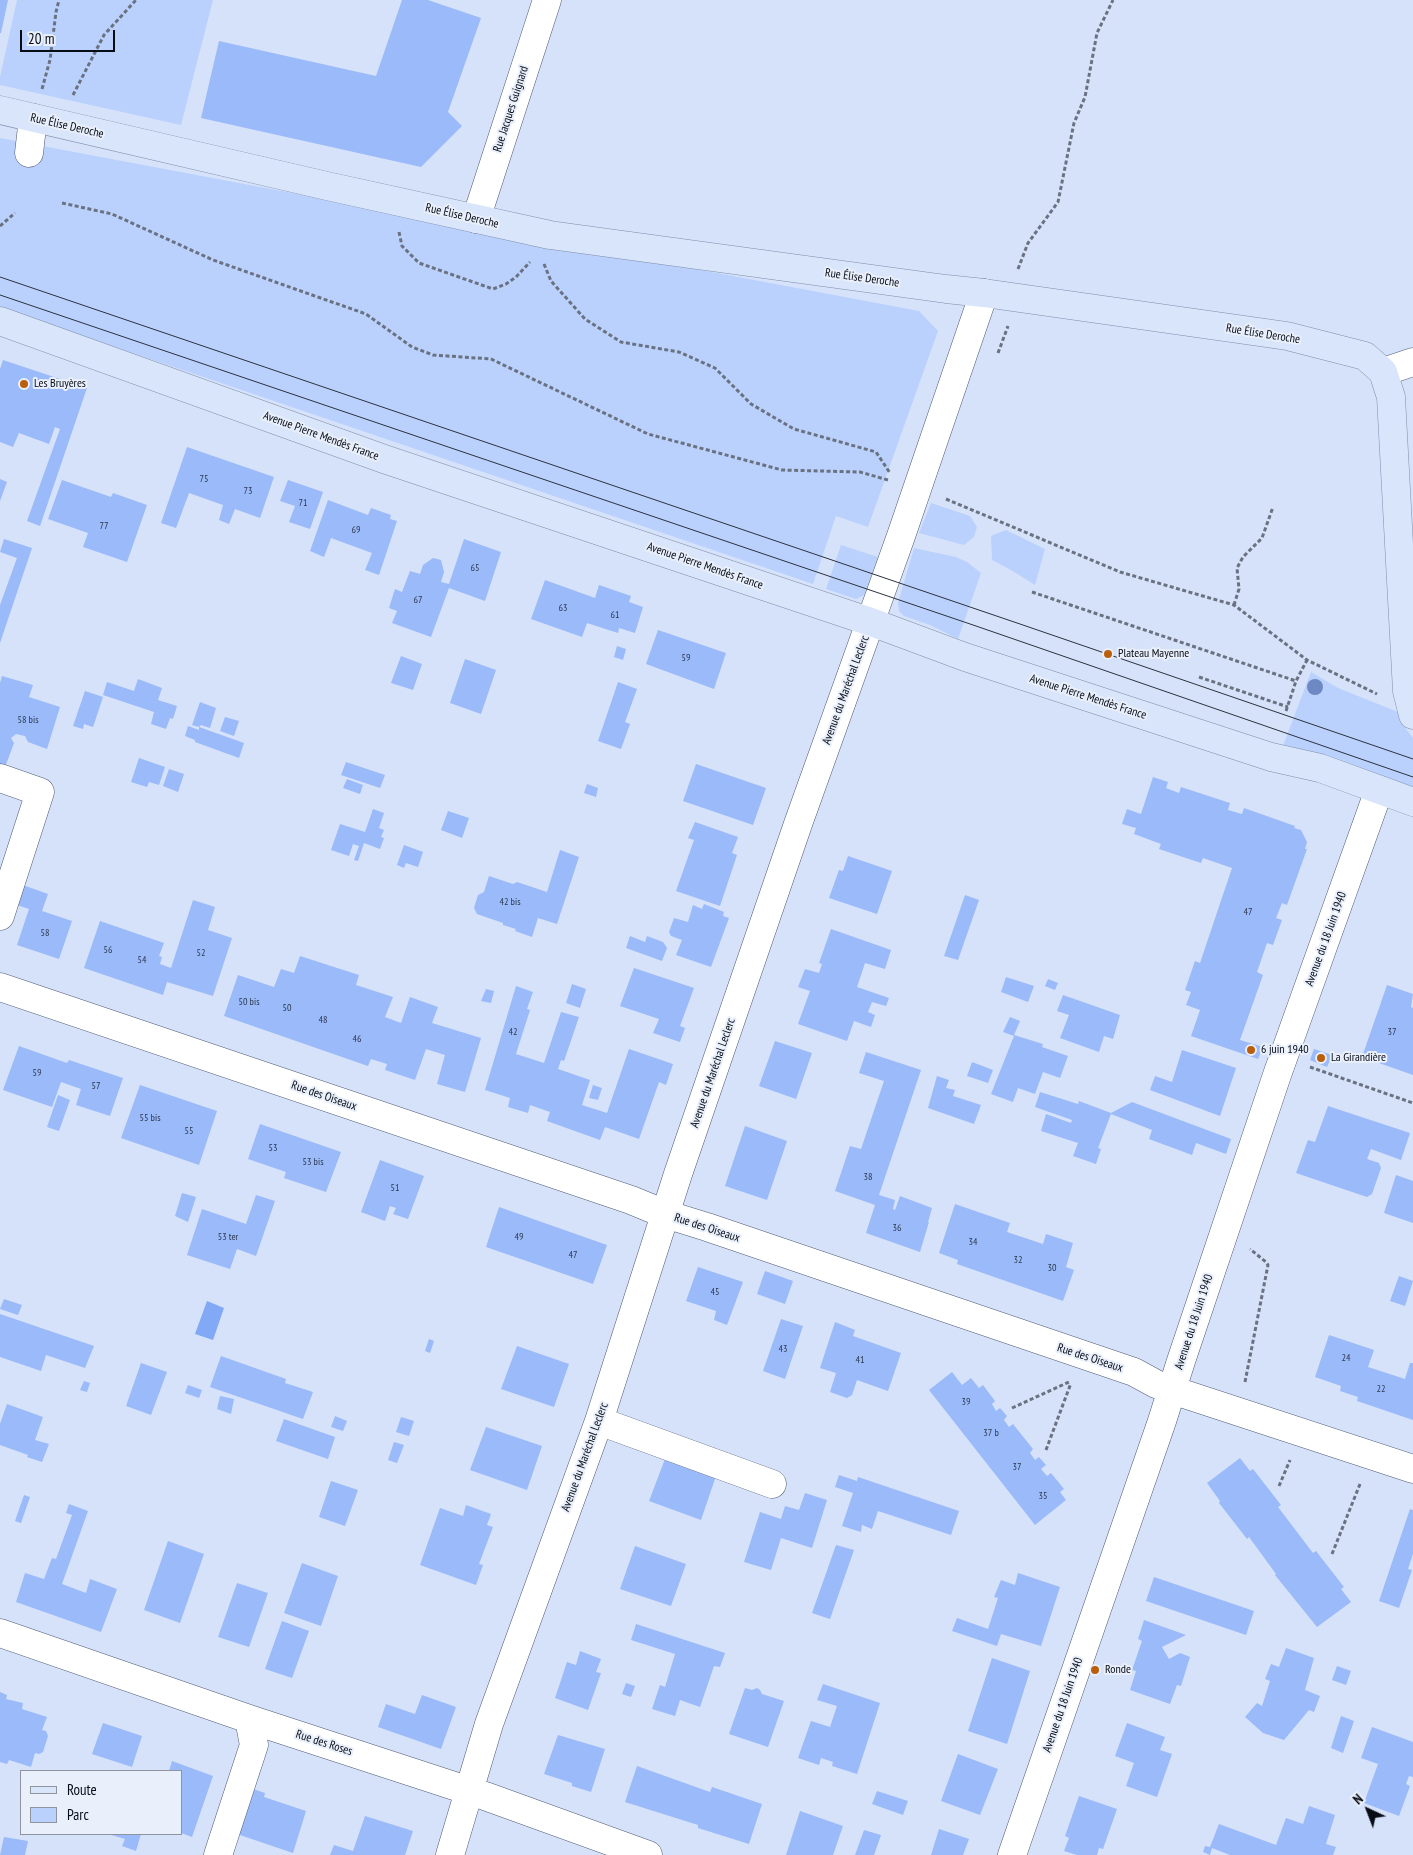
<!DOCTYPE html>
<html>
<head>
<meta charset="utf-8">
<style>
	body { margin:0 }
	#map { position:relative; width:1413px; height:1855px; overflow:hidden; background:#d6e2fa; font-family:"PT Sans Narrow",sans-serif }
	canvas { display:block }
	.legend { position:absolute; left:20px; top:1770px; width:162px; height:65px; box-sizing:border-box; background:#e9effb; border:1px solid #8f949f; margin:0; padding:6px 9px; list-style:none; font-size:15px; color:#070c15 }
	.legend li { display:flex; align-items:center; gap:10px; height:25px }
	.legend b { width:25px; border:1px solid #8f949f }
	.north { position:absolute; left:1343px; top:1785px; width:50px; height:50px; -webkit-text-stroke:4px #e9effb; paint-order:stroke; rotate:317deg; font-size:14px; font-weight:700; line-height:20px; text-align:center; color:#070c15 }
	.north::after { content:''; display:block; margin:auto; width:18px; height:22px; background:#070c15; clip-path:polygon(50% 0,100% 100%,50% 72%,0 100%) }
	.scale { position:absolute; left:20px; top:30px; width:95px; height:22px; box-sizing:border-box; border:2px solid #070c15; border-top:0; padding-left:6px; font-size:15px; line-height:18px; white-space:nowrap; color:#070c15; -webkit-text-stroke:4px #e9effb; paint-order:stroke }
</style>
</head>
<body>
<div id="map">
<canvas width="1413" height="1855"></canvas>
<ul class="legend">
<li><b style="height:6px;background:#d9e5fa"></b>Route</li>
<li><b style="height:14px;background:#bad1fd"></b>Parc</li>
</ul>
<div class="north">N</div>
<div class="scale">20 m</div>
</div>
<script>
const c = document.querySelector('canvas').getContext('2d');
c.lineJoin = 'round';
function fill(path, color) {
  c.fillStyle = color;
  c.fill(path, 'evenodd');
}
function poly(rows) {
  const path = new Path2D();
  for (const r of rows) {
    path.moveTo(r[0], r[1]);
    for (let i = 2; i < r.length; i += 2) path.lineTo(r[i], r[i + 1]);
  }
  return path;
}
function strokePath(path, color, width, dash) {
  c.strokeStyle = color;
  c.lineWidth = width;
  c.lineCap = dash ? 'butt' : 'round';
  c.setLineDash(dash || []);
  c.stroke(path);
}
function write(font, color, halo, rows, align = 'center') {
  c.font = font + ' "PT Sans Narrow",sans-serif';
  c.lineWidth = 4;
  c.setLineDash([]);
  c.textBaseline = 'middle';
  c.strokeStyle = halo;
  c.fillStyle = color;
  for (const [text, x, y, turn = 0] of rows) {
    c.save();
    c.translate(x, y);
    c.rotate((+turn || 0) * Math.PI / 180);
    c.textAlign = isNaN(turn) ? turn : align;
    if (halo) c.strokeText(text, 0, 0);
    c.fillText(text, 0, 0);
    c.restore();
  }
}
const green = poly([
	[17,0,213,0,181,125,0,85,0,77],
	[0,138,919,311,938,331,868,527,836,516,813,584,0,308],
	[931,503,970,516,977,527,974,537,964,545,919,533],
	[1006,530,1045,549,1035,585,1011,570,992,560,991,536],
	[841,545,878,557,866,591,864,595,856,599,826,589],
	[914,548,956,557,967,562,981,573,958,639,930,625,904,616,899,611,898,603],
	[1311,672,1338,688,1398,712,1406,729,1413,738,1413,790,1281,751]
]);
const water = poly([
	[207,1301,224,1308,213,1340,195,1334]
]);
const building = poly([
	[0,0,8,0,1,33,0,33],
	[402,0,428,0,481,18,448,112,462,126,421,167,201,118,219,41,376,76],
	[3,360,87,388,40,526,27,521,60,429,55,427,49,444,19,433,13,447,0,442,0,369],
	[187,447,274,477,260,518,235,509,229,524,219,520,223,505,189,493,176,528,161,523],
	[0,479,7,482,0,501],
	[62,480,111,497,113,493,147,505,127,562,83,547,88,533,48,519],
	[288,480,323,492,310,529,289,522,295,506,280,501],
	[328,500,368,515,371,508,391,515,390,519,397,521,379,575,365,570,372,553,331,538,324,557,310,551],
	[4,539,32,548,0,643,0,605,17,558,0,552],
	[464,539,501,552,485,601,449,588,431,637,392,623,397,611,389,608,395,589,402,592,410,571,420,574,423,565,433,558,441,560,444,572,441,582,449,584],
	[545,580,595,598,599,585,631,596,629,602,643,607,635,633,619,628,618,633,587,623,582,637,531,619],
	[658,630,726,653,714,689,646,664],
	[617,646,626,649,623,660,614,657],
	[401,656,422,664,413,690,391,683],
	[465,659,496,670,481,714,450,703],
	[2,676,33,685,29,697,60,707,47,749,28,742,25,736,16,734,11,738,14,743,4,770,0,769,0,683],
	[138,679,162,688,158,700,177,706,173,719,170,718,166,729,151,724,154,712,103,695,107,682,134,691],
	[618,682,637,689,625,722,630,724,621,749,598,741],
	[85,691,103,697,93,727,84,724,83,729,73,726],
	[200,702,216,708,210,728,201,725,199,727,192,725],
	[225,717,239,721,234,736,220,731],
	[188,726,199,730,199,727,244,743,239,758,195,742,195,740,185,736],
	[139,758,165,767,159,785,149,782,147,787,131,782],
	[346,762,385,775,380,788,341,775],
	[696,764,766,788,753,825,683,801],
	[169,769,184,774,178,792,163,786],
	[1153,777,1168,782,1166,788,1179,793,1181,787,1230,803,1228,810,1242,814,1244,808,1295,826,1294,828,1301,830,1307,842,1305,849,1307,849,1287,905,1282,903,1276,918,1282,920,1273,945,1267,943,1257,972,1263,975,1240,1040,1263,1047,1258,1059,1191,1036,1200,1010,1186,1005,1191,992,1185,990,1195,961,1200,963,1232,868,1203,858,1201,863,1159,849,1161,844,1134,834,1136,828,1122,824,1127,809,1141,814],
	[347,779,363,785,360,794,343,788],
	[587,784,598,788,596,797,584,793],
	[373,809,384,813,379,828,384,830,381,837,384,838,380,849,364,843,358,861,354,860,359,846,353,844,349,856,331,850,340,824,365,832],
	[448,811,469,818,462,838,441,830],
	[695,822,738,837,732,853,737,855,720,906,676,891,694,840,688,838],
	[404,845,423,852,418,867,406,863,404,868,397,865],
	[560,850,579,857,557,924,538,918,532,937,515,931,516,929,503,925,503,923,477,914,474,908,478,895,484,892,489,876,513,884,517,882,547,892],
	[848,856,892,871,877,914,829,898,839,870,843,871],
	[20,884,48,894,42,911,72,921,59,959,17,945,29,909,14,904],
	[965,895,979,900,958,960,944,956],
	[193,900,215,907,208,930,232,938,213,996,167,982,163,995,84,968,100,921,164,943,159,956,162,957,160,964,171,968],
	[704,904,724,912,723,916,729,918,711,967,676,955,682,940,671,936,669,932,674,918,688,922,693,905,702,909],
	[831,929,891,950,885,969,865,963,857,987,889,998,886,1006,872,1002,868,1012,875,1015,871,1027,854,1021,847,1041,798,1024,810,991,798,987,805,969,819,973,822,964,819,963],
	[630,936,645,942,647,936,663,942,667,948,662,961,626,948],
	[300,956,359,975,356,985,393,997,385,1017,401,1023,410,997,438,1007,432,1023,481,1038,465,1092,437,1084,445,1055,426,1049,415,1080,385,1070,387,1064,371,1059,368,1066,224,1016,238,975,274,987,281,969,294,973],
	[634,968,694,988,680,1026,685,1028,680,1042,653,1033,659,1019,620,1006],
	[1006,977,1034,986,1028,1002,1001,992],
	[1048,979,1058,983,1055,990,1045,986],
	[572,984,586,989,580,1008,566,1003],
	[1387,985,1413,994,1411,1007,1413,1008,1413,1075,1362,1057],
	[516,986,533,992,527,1009,530,1010,516,1054,544,1063,561,1012,579,1017,564,1061,561,1060,558,1069,590,1080,582,1105,607,1113,629,1049,673,1064,666,1085,659,1082,639,1139,605,1127,600,1140,547,1121,550,1112,530,1105,528,1113,508,1107,510,1098,485,1090],
	[486,989,494,991,491,1003,481,1001],
	[1063,995,1120,1015,1113,1039,1104,1036,1099,1052,1060,1038,1069,1015,1057,1011],
	[1010,1017,1020,1021,1014,1035,1043,1044,1042,1047,1068,1056,1060,1078,1043,1072,1035,1094,1018,1088,1013,1102,991,1094,1014,1036,1003,1032],
	[775,1041,812,1053,796,1099,759,1086],
	[19,1046,67,1063,69,1060,123,1078,110,1116,76,1105,81,1089,61,1082,52,1107,3,1090],
	[1314,1049,1332,1055,1327,1067,1310,1060],
	[1182,1050,1236,1068,1220,1116,1150,1090,1155,1076,1172,1082],
	[866,1052,921,1070,879,1195,895,1200,893,1209,895,1210,900,1196,932,1208,928,1222,929,1222,920,1252,866,1233,875,1205,835,1191,850,1146,861,1149,884,1081,859,1073],
	[972,1062,993,1070,988,1083,967,1076],
	[937,1076,949,1080,946,1088,955,1090,953,1096,981,1105,974,1124,928,1108],
	[140,1085,217,1111,199,1165,121,1138],
	[593,1085,602,1088,598,1100,589,1098],
	[1040,1092,1078,1104,1079,1101,1111,1113,1132,1102,1231,1139,1226,1154,1196,1143,1192,1155,1149,1139,1152,1130,1111,1114,1098,1148,1101,1149,1096,1164,1073,1156,1078,1143,1041,1131,1046,1114,1071,1123,1072,1120,1035,1107],
	[58,1095,70,1100,59,1131,47,1127],
	[1328,1106,1410,1133,1401,1160,1371,1149,1367,1159,1379,1163,1381,1168,1372,1194,1367,1197,1296,1173,1308,1140,1315,1142],
	[260,1124,341,1152,326,1192,284,1178,286,1172,248,1159],
	[745,1126,787,1141,767,1200,725,1186],
	[380,1160,424,1176,408,1219,393,1214,396,1208,390,1206,385,1221,361,1212],
	[1396,1175,1413,1181,1413,1223,1384,1213],
	[182,1193,196,1197,188,1222,175,1216],
	[256,1195,275,1201,256,1256,237,1249,230,1269,187,1255,202,1209,246,1224],
	[955,1204,1010,1223,1007,1232,1043,1244,1046,1234,1073,1243,1066,1267,1074,1270,1063,1301,957,1264,958,1260,939,1253],
	[499,1207,607,1245,593,1284,486,1247],
	[698,1267,743,1282,727,1325,714,1320,716,1311,686,1301],
	[765,1271,793,1281,785,1304,757,1294],
	[1399,1276,1413,1281,1405,1306,1390,1301],
	[4,1299,22,1305,18,1315,0,1309],
	[0,1314,94,1346,85,1368,46,1355,41,1371,0,1357],
	[781,1319,803,1326,785,1379,763,1371],
	[835,1322,855,1330,853,1336,901,1353,888,1391,857,1380,852,1395,847,1398,830,1392,836,1373,820,1368],
	[1329,1335,1374,1350,1368,1367,1405,1379,1410,1363,1413,1363,1413,1420,1357,1401,1358,1397,1340,1391,1341,1386,1315,1377],
	[429,1339,434,1341,430,1353,425,1351],
	[517,1346,569,1364,554,1407,501,1389],
	[221,1356,286,1379,285,1383,313,1392,303,1419,210,1387],
	[141,1363,167,1372,151,1415,126,1406],
	[952,1372,962,1385,971,1378,979,1388,983,1385,995,1401,992,1404,996,1411,1000,1408,1007,1416,1004,1420,1009,1427,1013,1424,1033,1449,1030,1453,1035,1460,1039,1457,1046,1465,1041,1469,1047,1476,1051,1473,1064,1489,1060,1492,1066,1500,1035,1525,929,1390],
	[84,1381,90,1383,87,1392,80,1390],
	[188,1385,202,1390,199,1398,185,1393],
	[220,1396,234,1399,231,1414,217,1409],
	[7,1404,43,1417,35,1440,49,1444,42,1462,27,1457,28,1455,0,1445,0,1424],
	[335,1416,347,1421,343,1431,331,1427],
	[401,1417,414,1421,409,1436,396,1432],
	[284,1419,335,1437,328,1459,276,1441],
	[486,1427,542,1446,527,1490,470,1470],
	[394,1442,404,1445,397,1463,388,1460],
	[1240,1458,1250,1471,1253,1469,1281,1505,1278,1507,1313,1553,1316,1551,1344,1587,1341,1589,1351,1602,1317,1627,1275,1575,1276,1574,1249,1537,1247,1539,1219,1503,1220,1501,1207,1483],
	[665,1459,716,1476,701,1520,649,1501],
	[839,1475,857,1481,858,1477,959,1511,951,1535,878,1511,872,1529,862,1525,861,1532,842,1526,853,1493,835,1487],
	[331,1481,358,1490,345,1526,319,1517],
	[805,1493,827,1500,812,1548,781,1538,771,1570,744,1562,760,1512,781,1519,785,1506,799,1510],
	[24,1495,30,1497,21,1523,15,1521],
	[69,1504,88,1511,62,1584,86,1593,90,1579,117,1589,101,1632,16,1602,25,1573,44,1579,52,1558,56,1559,72,1515,66,1513],
	[466,1505,491,1514,487,1525,493,1527,479,1564,483,1565,476,1585,420,1565,440,1508,463,1516],
	[1410,1509,1413,1510,1413,1554,1408,1569,1412,1570,1399,1608,1379,1601],
	[168,1541,204,1554,180,1623,144,1610],
	[836,1545,854,1550,830,1619,812,1613],
	[635,1546,686,1564,671,1606,620,1589],
	[302,1563,338,1576,321,1626,284,1613],
	[1018,1573,1060,1587,1041,1646,1001,1634,997,1646,952,1631,957,1618,988,1629,998,1598,994,1597,1001,1580,1015,1585],
	[1154,1577,1254,1611,1246,1635,1146,1601],
	[237,1583,268,1593,249,1647,218,1637],
	[1144,1620,1186,1635,1162,1647,1169,1659,1180,1653,1190,1657,1181,1686,1177,1685,1170,1704,1130,1690,1136,1671,1132,1670,1142,1641,1138,1639],
	[282,1621,309,1631,292,1678,265,1669],
	[636,1624,725,1653,720,1667,714,1666,700,1707,680,1700,675,1716,652,1709,660,1685,665,1687,675,1654,631,1640],
	[1286,1648,1314,1658,1305,1690,1320,1696,1314,1712,1309,1710,1284,1740,1263,1733,1245,1717,1257,1703,1262,1706,1270,1681,1265,1679,1271,1664,1279,1667],
	[580,1651,601,1659,596,1672,601,1673,588,1710,555,1698,567,1662,576,1665],
	[992,1658,1030,1671,1007,1744,968,1731],
	[1337,1666,1351,1671,1346,1685,1332,1680],
	[626,1683,635,1686,631,1697,622,1694],
	[823,1684,880,1703,857,1774,832,1766,833,1762,821,1758,819,1765,798,1758,811,1721,830,1727,837,1706,817,1700],
	[745,1688,752,1690,757,1688,760,1690,762,1694,784,1701,768,1747,729,1734],
	[0,1692,7,1695,6,1699,23,1703,22,1709,47,1717,42,1730,46,1731,48,1736,43,1752,39,1754,35,1753,31,1767,9,1760,7,1764,0,1762],
	[422,1695,456,1707,441,1749,378,1727,386,1704,415,1714],
	[1341,1716,1354,1721,1343,1753,1331,1748],
	[103,1723,142,1736,132,1767,92,1754],
	[1127,1723,1165,1737,1160,1750,1172,1754,1157,1797,1126,1786,1134,1763,1115,1756],
	[1372,1727,1413,1742,1413,1777,1409,1776,1406,1784,1410,1786,1399,1816,1364,1803,1378,1764,1361,1758],
	[558,1735,605,1749,591,1792,572,1786,572,1783,544,1774],
	[958,1754,998,1769,980,1815,941,1801],
	[172,1761,213,1776,192,1837,181,1833,181,1771,169,1771],
	[637,1766,710,1792,712,1787,762,1804,749,1844,698,1828,698,1825,625,1802],
	[250,1788,265,1793,264,1797,306,1811,293,1853,234,1833],
	[877,1791,908,1801,903,1815,872,1804],
	[1079,1796,1117,1809,1103,1849,1099,1848,1097,1855,1077,1855,1064,1851,1069,1838,1065,1836],
	[1309,1806,1335,1815,1326,1844,1336,1847,1333,1855,1230,1855,1212,1848,1210,1855,1203,1852,1205,1846,1210,1847,1219,1824,1276,1845,1286,1818,1303,1824],
	[800,1811,843,1826,833,1855,786,1855],
	[365,1816,413,1831,405,1855,330,1855,334,1845,353,1851],
	[939,1829,969,1839,963,1855,931,1855],
	[864,1830,881,1835,874,1855,855,1855],
	[108,1834,141,1834,136,1851,122,1846,125,1839],
	[4,1837,28,1841,25,1855,0,1855]
]);
const path = poly([
	[42,89,50,60,56,12,59,0],
	[73,95,104,35,136,0],
	[62,203,112,214,213,260,366,314,412,347,433,355,491,359,648,434,782,470,860,472,888,480],
	[0,226,15,213],
	[399,232,402,246,419,263,493,289,506,284,516,277,530,262],
	[544,264,551,281,585,319,621,342,679,352,715,368,751,404,794,429,876,452,890,473],
	[1018,269,1028,243,1058,202,1074,123,1085,97,1097,33,1113,0],
	[998,353,1008,326],
	[946,499,1120,572,1234,605,1307,660,1377,694],
	[1032,592,1296,681],
	[1234,605,1239,589,1237,568,1243,557,1262,538,1273,507],
	[1199,677,1288,707],
	[1286,711,1296,681,1307,660],
	[1310,1067,1413,1103],
	[1245,1382,1268,1265,1266,1262,1250,1249],
	[1012,1408,1069,1382],
	[1046,1450,1071,1383],
	[1279,1486,1290,1460],
	[1332,1554,1360,1484]
]);
const minor = poly([
	[29,153,33,118],
	[476,219,547,0],
	[1383,372,1413,362],
	[0,778,40,792,0,916],
	[0,987,631,1200,665,1214,707,1227,1134,1372,1156,1384,1172,1390,1413,1469],
	[599,1421,772,1484],
	[0,1633,252,1720,485,1796,648,1855],
	[218,1855,254,1745,249,1719],
	[450,1855,489,1724,599,1421,678,1174,798,824,901,536,984,293],
	[1012,1855,1162,1421,1181,1361,1277,1075,1379,790]
]);
const major = poly([
	[0,110,327,186,550,235,946,289,984,293,1287,336,1365,356,1383,372,1391,397,1407,691,1413,715],
	[0,321,384,459,871,622,965,657,1271,757,1320,768,1413,802]
]);
const tram = poly([
	[0,277,1020,624,1413,759],
	[0,295,976,626,1413,777]
]);
const trees = [
	[1315,687]
];
const markers = [
	[24,384,5,"#bb5e0b"],
	[1108,654,5,"#bb5e0b"],
	[1251,1050,5,"#bb5e0b"],
	[1321,1058,5,"#bb5e0b"],
	[1095,1670,5,"#bb5e0b"]
];
const numberNames = [
	["75",204,479],
	["73",248,491],
	["71",303,503],
	["77",104,526],
	["69",356,530],
	["65",475,568],
	["67",418,600],
	["63",563,608],
	["61",615,615],
	["59",686,658],
	["58 bis",28,720],
	["42 bis",510,902],
	["47",1248,912],
	["58",45,933],
	["56",108,950],
	["52",201,953],
	["54",142,960],
	["50 bis",249,1002],
	["50",287,1008],
	["48",323,1020],
	["42",513,1032],
	["37",1392,1032],
	["46",357,1039],
	["59",37,1073],
	["57",96,1086],
	["55 bis",150,1118],
	["55",189,1131],
	["53",273,1148],
	["53 bis",313,1162],
	["38",868,1177],
	["51",395,1188],
	["36",897,1228],
	["53 ter",228,1237],
	["49",519,1237],
	["34",973,1242],
	["47",573,1255],
	["32",1018,1260],
	["30",1052,1268],
	["45",715,1292],
	["43",783,1349],
	["24",1346,1358],
	["41",860,1360],
	["22",1381,1389],
	["39",966,1402],
	["37 b",991,1433],
	["37",1017,1467],
	["35",1043,1496]
];
const streetNames = [
	["Rue Jacques Guignard",511,109,-72],
	["Rue Élise Deroche",67,126,13],
	["Rue Élise Deroche",462,216,13],
	["Rue Élise Deroche",862,278,8],
	["Rue Élise Deroche",1263,334,9],
	["Avenue Pierre Mendès France",321,436,20],
	["Avenue Pierre Mendès France",705,566,19],
	["Avenue du Maréchal Leclerc",846,690,-70],
	["Avenue Pierre Mendès France",1088,697,18],
	["Avenue du 18 Juin 1940",1326,939,-70],
	["Avenue du Maréchal Leclerc",713,1073,-71],
	["Rue des Oiseaux",324,1096,19],
	["Rue des Oiseaux",707,1228,18],
	["Avenue du 18 Juin 1940",1194,1322,-72],
	["Rue des Oiseaux",1090,1358,18],
	["Avenue du Maréchal Leclerc",585,1457,-70],
	["Avenue du 18 Juin 1940",1063,1705,-71],
	["Rue des Roses",324,1743,18]
];
const poiNames = [
	["Les Bruyères",34,384],
	["Plateau Mayenne",1118,654],
	["6 juin 1940",1261,1050],
	["La Girandière",1331,1058],
	["Ronde",1105,1670]
];
fill(green, '#bad1fd');
fill(water, '#81a9f6');
fill(building, '#9abaf9');
strokePath(minor, '#4f5c75', 29);
strokePath(major, '#7f8da8', 29);
strokePath(path, '#6a7282', 3, [4, 2.5]);
strokePath(minor, '#fff', 28);
strokePath(major, '#d9e5fa', 28);
strokePath(tram, '#2c323e', 1);
c.fillStyle = '#6d88c2';
for (const [x, y] of trees) {
  c.beginPath();
  c.arc(x, y, 8, 0, 2 * Math.PI);
  c.fill();
}
for (const [x, y, r, color] of markers) {
  const dot = new Path2D();
  dot.arc(x, y, r, 0, 2 * Math.PI);
  c.fillStyle = color;
  c.fill(dot);
  strokePath(dot, '#e9effb', 2);
}
write('10px', '#2c384e', null, numberNames);
write('12px', '#070c15', '#e9effb', streetNames);
write('12px', '#070c15', '#e9effb', poiNames, 'left');
</script>
</body>
</html>
